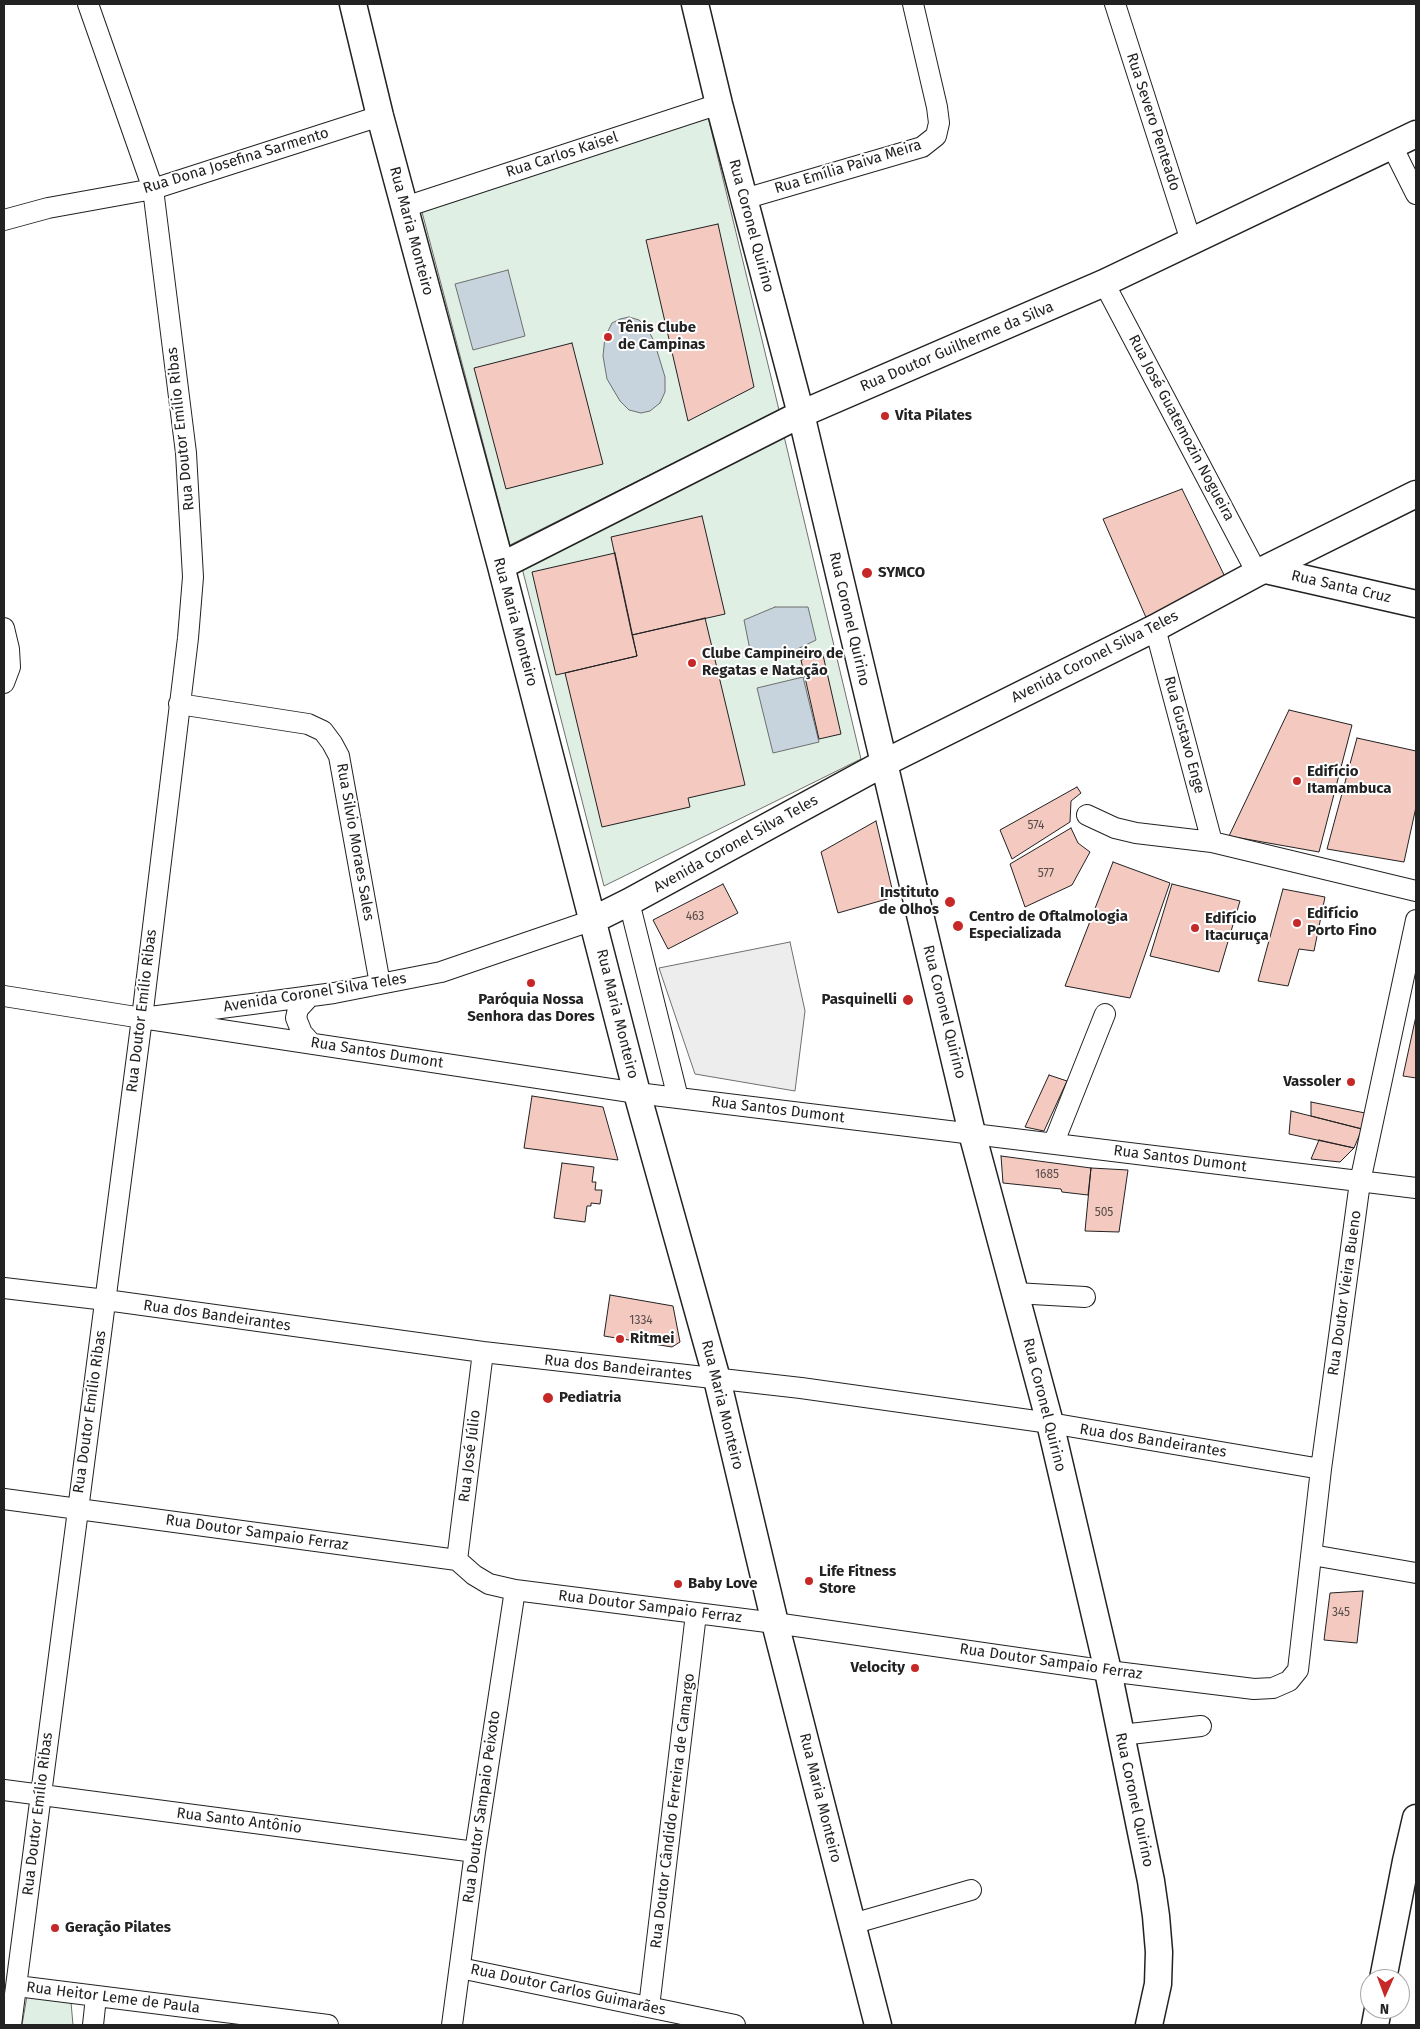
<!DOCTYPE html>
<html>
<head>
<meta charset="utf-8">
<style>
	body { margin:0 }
	#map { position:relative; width:1420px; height:2029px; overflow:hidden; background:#fff; font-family:"Fira Sans",sans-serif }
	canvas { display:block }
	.frame { position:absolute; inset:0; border:5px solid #222; pointer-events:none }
	.north { position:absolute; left:1360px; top:1969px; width:50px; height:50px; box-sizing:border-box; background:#fff; border:1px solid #a7a7a7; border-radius:50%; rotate:182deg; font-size:14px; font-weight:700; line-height:20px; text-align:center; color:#222 }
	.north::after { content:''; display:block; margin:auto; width:18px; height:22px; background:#c62828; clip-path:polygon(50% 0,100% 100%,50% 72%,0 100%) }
</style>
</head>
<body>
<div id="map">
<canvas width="1420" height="2029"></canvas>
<div class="frame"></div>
<div class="north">N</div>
</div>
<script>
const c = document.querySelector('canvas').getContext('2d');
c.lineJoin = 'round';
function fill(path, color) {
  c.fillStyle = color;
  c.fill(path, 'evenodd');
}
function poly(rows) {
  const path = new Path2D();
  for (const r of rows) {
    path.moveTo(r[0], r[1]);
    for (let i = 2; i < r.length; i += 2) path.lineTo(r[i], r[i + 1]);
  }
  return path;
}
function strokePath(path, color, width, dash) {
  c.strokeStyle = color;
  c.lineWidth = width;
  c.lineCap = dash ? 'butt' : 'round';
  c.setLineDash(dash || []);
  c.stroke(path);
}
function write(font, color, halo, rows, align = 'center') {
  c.font = font + ' "Fira Sans",sans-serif';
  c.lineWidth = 4;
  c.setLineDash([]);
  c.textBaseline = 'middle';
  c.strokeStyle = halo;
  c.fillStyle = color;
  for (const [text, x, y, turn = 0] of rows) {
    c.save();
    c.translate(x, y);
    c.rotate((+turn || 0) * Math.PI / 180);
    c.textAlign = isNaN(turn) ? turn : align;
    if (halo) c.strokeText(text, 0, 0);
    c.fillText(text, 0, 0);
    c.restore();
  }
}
const green = poly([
	[708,117,779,410,510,545,422,212,708,117],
	[784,436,861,759,604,886,522,568,784,436],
	[27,1996,71,2002,73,2025,22,2025,27,1996]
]);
const parking = poly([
	[790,942,805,1011,795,1091,695,1074,659,968,790,942]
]);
const water = poly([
	[508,270,525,336,473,350,455,284,508,270],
	[629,317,639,320,646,326,654,341,665,377,665,392,660,403,650,411,641,413,629,410,620,401,607,379,603,356,605,337,612,323,620,319,629,317],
	[775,607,808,607,816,640,785,655,751,655,744,620,775,607],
	[803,677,819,742,773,753,757,688,803,677]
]);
const building = poly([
	[718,224,754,387,688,421,646,240,718,224],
	[572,343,603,464,506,489,474,368,572,343],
	[1182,489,1229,585,1148,622,1103,519,1182,489],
	[702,516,725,614,632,635,611,537,702,516],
	[615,553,637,656,556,675,532,572,615,553],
	[705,618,745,785,688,798,690,807,602,827,565,673,637,656,632,635,705,618],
	[823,655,841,734,819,739,801,660,823,655],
	[1289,710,1352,725,1319,852,1229,836,1289,710],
	[1357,738,1416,751,1416,807,1404,862,1327,849,1357,738],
	[1077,787,1081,793,1071,801,1070,822,1012,859,1000,830,1077,787],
	[876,821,894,897,838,913,821,852,876,821],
	[1071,828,1078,843,1090,852,1072,885,1025,907,1010,864,1071,828],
	[1113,862,1170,883,1130,998,1065,986,1113,862],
	[723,884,738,913,668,949,653,920,723,884],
	[1172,884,1240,901,1219,972,1150,956,1172,884],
	[1283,889,1325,897,1314,951,1299,949,1288,986,1258,981,1283,889],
	[1416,1016,1416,1078,1403,1076,1416,1016],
	[1049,1075,1067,1081,1044,1131,1025,1127,1049,1075],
	[532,1096,603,1107,618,1160,524,1148,532,1096],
	[1311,1102,1365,1113,1362,1129,1311,1116,1311,1102],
	[1291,1111,1362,1129,1354,1148,1289,1134,1291,1111],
	[1319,1140,1354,1148,1340,1162,1311,1159,1319,1140],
	[1001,1156,1091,1168,1088,1195,1062,1192,1061,1189,1003,1183,1001,1156],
	[562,1163,594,1167,592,1182,596,1182,595,1190,602,1190,600,1204,591,1203,591,1206,587,1206,585,1222,554,1218,562,1163],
	[1091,1168,1128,1170,1119,1232,1085,1231,1091,1168],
	[610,1295,673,1306,680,1342,672,1347,604,1336,610,1295],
	[1363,1591,1357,1643,1324,1640,1330,1593,1363,1591]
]);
const minor = poly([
	[1115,4,1191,241],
	[1392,146,1416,194],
	[744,199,922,147,936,136,939,123,937,107,913,4],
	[405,207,719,104],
	[4,220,48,208,153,189,380,116],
	[1104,283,1257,573],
	[4,628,9,649,10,667,4,683],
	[1155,628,1212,842],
	[179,704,308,724,323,731,332,743,339,756,380,984],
	[1087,815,1115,828,1136,833,1212,842,1416,891],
	[629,902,678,1098],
	[4,996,142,1018,252,1004,334,993,441,972,593,920],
	[310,996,298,1009,296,1018,302,1033,311,1043],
	[142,1018,637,1093,1416,1188],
	[1054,1142,1105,1014],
	[4,1288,106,1300,483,1352,801,1388,1050,1423,1321,1469],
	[1015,1293,1085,1297],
	[4,1499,457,1560,474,1575,489,1584,515,1590,775,1623,1108,1671,1254,1689,1273,1688,1289,1681,1298,1670,1321,1469,1360,1182,1416,920],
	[1312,1555,1416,1573],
	[457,1560,483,1352],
	[1121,1735,1201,1726],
	[4,1790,475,1852],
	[852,1924,971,1890],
	[460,1968,735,2025],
	[17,1986,328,2025],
	[649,2007,696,1614],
	[11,2025,142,1018,188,638,193,577,186,453,153,189,88,4],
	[93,2025,96,1997],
	[452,2025,475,1852,515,1590]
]);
const major = poly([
	[353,4,380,116,501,566,637,1093,717,1379,775,1623,878,2025],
	[695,4,719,104,801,414,972,1133,1050,1423,1108,1671,1151,1881,1156,1916,1159,1952,1158,1984,1149,2025],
	[501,566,801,414,1104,283,1416,134],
	[1266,570,1416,604],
	[593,920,629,902,884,763,1155,628,1257,573,1416,494],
	[1383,1979,1406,1861,1416,1818],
	[1375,2025,1378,2009]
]);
const markers = [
	[608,337,5,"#c62828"],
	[885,416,5,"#c62828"],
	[867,573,6,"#c62828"],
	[692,663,5,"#c62828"],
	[1297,781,5,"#c62828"],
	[950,902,6,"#c62828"],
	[1297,923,5,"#c62828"],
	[958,926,6,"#c62828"],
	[1195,928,5,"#c62828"],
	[531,983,5,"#c62828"],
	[908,1000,6,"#c62828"],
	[1351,1082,5,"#c62828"],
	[620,1339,5,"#c62828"],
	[548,1398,6,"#c62828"],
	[809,1581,5,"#c62828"],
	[678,1584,5,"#c62828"],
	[915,1668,5,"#c62828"],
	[55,1928,5,"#c62828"]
];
const numberNames = [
	["574",1036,826],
	["577",1046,874],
	["463",695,917],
	["1685",1047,1175],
	["505",1104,1213],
	["1334",641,1321],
	["345",1341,1613]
];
const streetNames = [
	["Rua Severo Penteado",1153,122,72],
	["Rua Carlos Kaisel",562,155,-18],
	["Rua Dona Josefina Sarmento",236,161,-17],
	["Rua Emília Paiva Meira",848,167,-17],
	["Rua Coronel Quirino",751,226,75],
	["Rua Maria Monteiro",411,231,75],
	["Rua Doutor Guilherme da Silva",957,347,-23],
	["Rua José Guatemozin Nogueira",1181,428,62],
	["Rua Doutor Emílio Ribas",181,429,-96],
	["Rua Santa Cruz",1341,587,13],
	["Rua Coronel Quirino",849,619,77],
	["Rua Maria Monteiro",515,622,75],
	["Avenida Coronel Silva Teles",1095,657,-27],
	["Rua Gustavo Enge",1184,735,75],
	["Rua Silvio Moraes Sales",355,842,80],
	["Avenida Coronel Silva Teles",736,844,-29],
	["Avenida Coronel Silva Teles",315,993,-9],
	["Rua Doutor Emílio Ribas",142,1011,-83],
	["Rua Coronel Quirino",944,1012,76],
	["Rua Maria Monteiro",617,1014,76],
	["Rua Santos Dumont",377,1053,9],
	["Rua Santos Dumont",778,1110,7],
	["Rua Santos Dumont",1180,1159,7],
	["Rua Doutor Vieira Bueno",1345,1293,-82],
	["Rua dos Bandeirantes",217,1316,8],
	["Rua dos Bandeirantes",618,1368,6],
	["Rua Maria Monteiro",722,1405,76],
	["Rua Coronel Quirino",1044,1405,76],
	["Rua Doutor Emílio Ribas",90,1412,-82],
	["Rua dos Bandeirantes",1153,1441,9],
	["Rua José Júlio",470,1456,-83],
	["Rua Doutor Sampaio Ferraz",257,1533,8],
	["Rua Doutor Sampaio Ferraz",650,1607,7],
	["Rua Doutor Sampaio Ferraz",1051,1662,8],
	["Rua Maria Monteiro",820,1798,76],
	["Rua Coronel Quirino",1134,1800,78],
	["Rua Doutor Sampaio Peixoto",482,1807,-82],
	["Rua Doutor Cândido Ferreira de Camargo",673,1811,-83],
	["Rua Doutor Emílio Ribas",38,1814,-83],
	["Rua Santo Antônio",239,1821,7],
	["Rua Doutor Carlos Guimarães",568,1990,12],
	["Rua Heitor Leme de Paula",113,1998,7]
];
const poiNames = [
	["Tênis Clube",618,328],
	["de Campinas",618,345],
	["Vita Pilates",895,416],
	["SYMCO",878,573],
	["Clube Campineiro de",702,654],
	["Regatas e Natação",702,671],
	["Edifício",1307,772],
	["Itamambuca",1307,789],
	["Instituto",939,893,"right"],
	["de Olhos",939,910,"right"],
	["Edifício",1307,914],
	["Porto Fino",1307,931],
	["Centro de Oftalmologia",969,917],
	["Especializada",969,934],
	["Edifício",1205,919],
	["Itacuruça",1205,936],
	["Paróquia Nossa",531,1000,"center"],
	["Senhora das Dores",531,1017,"center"],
	["Pasquinelli",897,1000,"right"],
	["Vassoler",1341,1082,"right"],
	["Ritmei",630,1339],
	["Pediatria",559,1398],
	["Life Fitness",819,1572],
	["Store",819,1589],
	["Baby Love",688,1584],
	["Velocity",905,1668,"right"],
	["Geração Pilates",65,1928]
];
fill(green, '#e0efe3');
strokePath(green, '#6f6f6f', 1);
fill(parking, '#ededed');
strokePath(parking, '#6f6f6f', 1);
fill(water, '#c7d3dd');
strokePath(water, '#6f6f6f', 1);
fill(building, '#f3c9c0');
strokePath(building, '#222', 1);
strokePath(minor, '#222', 22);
strokePath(major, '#222', 29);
strokePath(minor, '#fff', 20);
strokePath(major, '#fff', 26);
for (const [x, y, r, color] of markers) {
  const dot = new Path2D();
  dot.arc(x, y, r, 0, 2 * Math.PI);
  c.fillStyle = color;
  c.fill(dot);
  strokePath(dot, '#fff', 2);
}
write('12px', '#564c4a', null, numberNames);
write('15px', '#222', '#fff', streetNames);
write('bold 15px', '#222', '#fff', poiNames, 'left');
</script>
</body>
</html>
